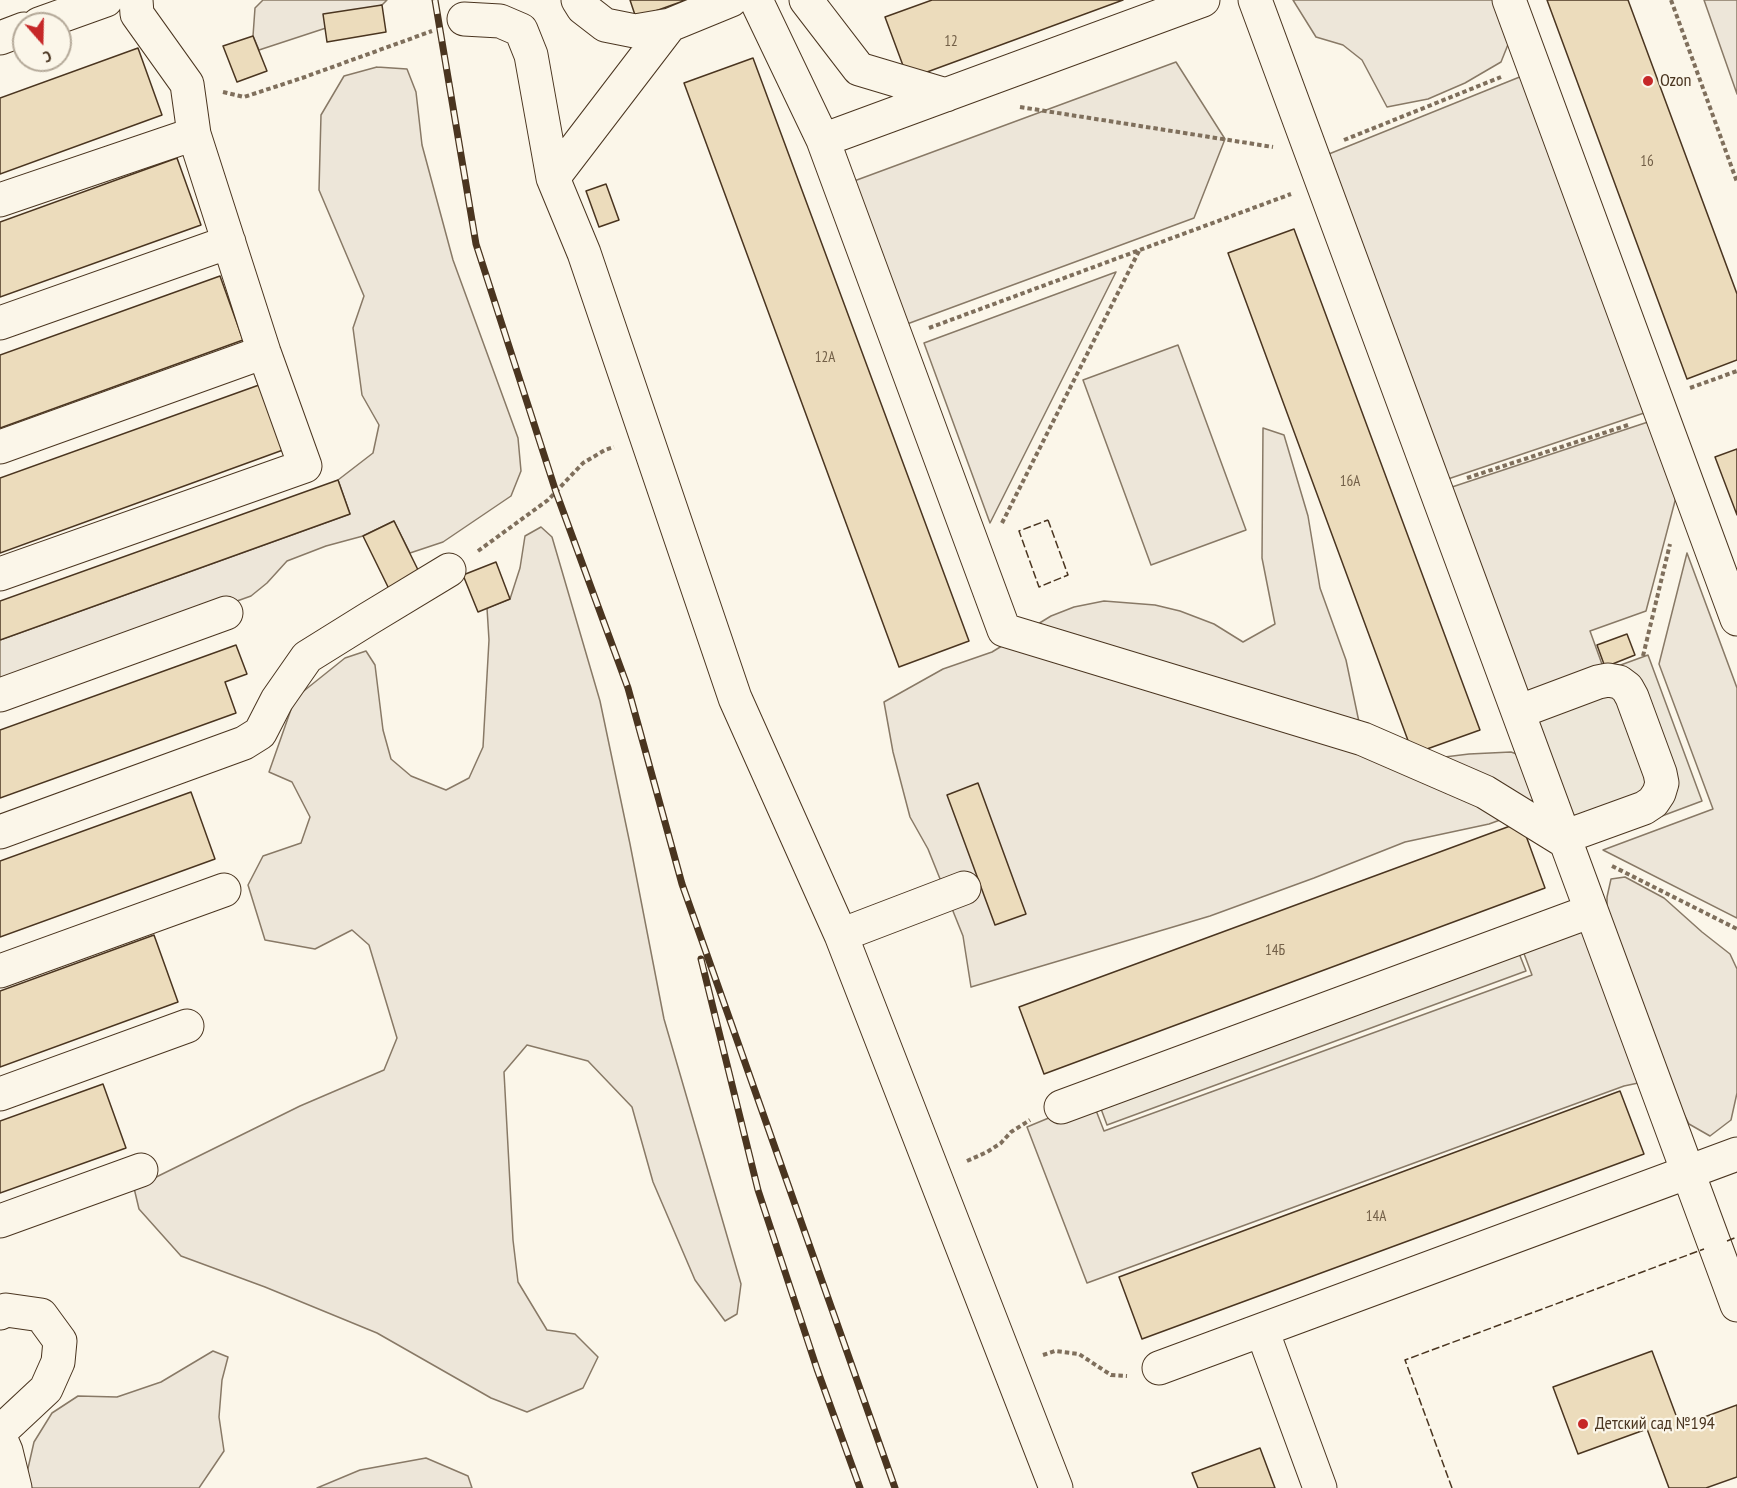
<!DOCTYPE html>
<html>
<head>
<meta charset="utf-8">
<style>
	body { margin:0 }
	#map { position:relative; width:1737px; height:1488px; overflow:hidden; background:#fbf6e9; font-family:"PT Sans Narrow",sans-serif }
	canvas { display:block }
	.north { position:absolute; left:12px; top:12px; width:60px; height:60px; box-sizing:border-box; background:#fbf6e9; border:2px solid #b4a999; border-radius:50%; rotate:160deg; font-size:16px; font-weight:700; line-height:24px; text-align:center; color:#4a3520 }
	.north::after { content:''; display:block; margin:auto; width:21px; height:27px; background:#c62828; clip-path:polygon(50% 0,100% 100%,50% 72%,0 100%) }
</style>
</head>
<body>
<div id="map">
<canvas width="1737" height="1488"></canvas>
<div class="north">С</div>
</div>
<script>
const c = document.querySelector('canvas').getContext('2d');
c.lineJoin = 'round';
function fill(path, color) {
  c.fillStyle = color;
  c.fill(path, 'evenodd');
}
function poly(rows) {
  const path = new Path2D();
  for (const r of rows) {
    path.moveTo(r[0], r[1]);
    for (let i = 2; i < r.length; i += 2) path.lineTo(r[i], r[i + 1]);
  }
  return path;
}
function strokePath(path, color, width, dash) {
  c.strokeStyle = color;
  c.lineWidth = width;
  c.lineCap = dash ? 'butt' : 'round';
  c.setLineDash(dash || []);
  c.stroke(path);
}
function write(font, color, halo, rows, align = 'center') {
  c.font = font + ' "PT Sans Narrow",sans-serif';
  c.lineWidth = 4.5;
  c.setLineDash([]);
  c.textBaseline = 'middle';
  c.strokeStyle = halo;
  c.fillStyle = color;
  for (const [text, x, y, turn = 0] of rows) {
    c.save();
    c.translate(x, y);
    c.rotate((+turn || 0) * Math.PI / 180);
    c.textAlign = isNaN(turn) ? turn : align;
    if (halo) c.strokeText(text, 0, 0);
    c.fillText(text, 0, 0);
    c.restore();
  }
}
const green = poly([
	[263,0,387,0,382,5,326,28,259,50,253,36,255,8,263,0],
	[1293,0,1502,0,1509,42,1501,62,1465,83,1428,99,1387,107,1362,60,1343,45,1316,37,1293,0],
	[1704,0,1737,0,1737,94,1704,0],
	[1176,62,1225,139,1194,218,899,327,846,184,1176,62],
	[377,67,407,69,416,92,422,145,453,260,518,438,521,471,511,496,443,542,410,553,394,521,363,536,326,546,287,561,267,583,251,596,0,686,0,640,350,514,338,480,373,453,379,425,362,395,353,328,364,296,319,190,321,115,344,76,377,67],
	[1532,72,1656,409,1442,481,1319,158,1532,72],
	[1116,272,990,523,924,343,1116,272],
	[1178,345,1246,530,1151,565,1083,380,1178,345],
	[1660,418,1680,482,1646,611,1590,631,1603,667,1519,700,1443,490,1660,418],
	[1263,428,1284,435,1308,516,1320,588,1346,660,1359,722,1396,763,1469,754,1511,752,1528,758,1544,804,1489,824,1405,842,1314,878,1210,916,971,987,963,936,928,849,910,817,893,752,884,702,943,669,992,652,1051,616,1074,607,1104,601,1155,605,1180,611,1214,624,1243,642,1275,624,1262,558,1263,428],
	[541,527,552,537,600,701,630,844,664,1019,741,1284,737,1314,725,1321,695,1280,653,1182,632,1107,588,1061,527,1045,504,1072,513,1240,518,1282,547,1330,575,1334,598,1357,583,1388,527,1412,491,1398,377,1333,265,1287,181,1256,139,1209,134,1188,300,1106,384,1070,397,1038,369,945,352,930,315,949,265,940,248,885,263,856,301,843,310,817,292,782,269,772,295,698,345,658,366,651,375,665,383,730,391,759,411,776,446,790,469,778,483,747,489,640,487,608,510,599,520,568,525,536,541,527],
	[1687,553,1737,688,1737,918,1603,850,1713,809,1659,664,1687,553],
	[1625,877,1664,898,1702,932,1730,954,1737,969,1737,1093,1731,1120,1710,1136,1689,1124,1672,1091,1607,930,1607,897,1611,879,1625,877],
	[1588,920,1643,1082,1624,1086,1087,1283,1027,1127,1092,1100,1104,1131,1532,975,1520,943,1588,920],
	[213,1351,228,1357,222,1380,219,1417,224,1451,199,1488,27,1488,26,1477,34,1442,52,1413,78,1396,117,1397,161,1382,213,1351],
	[426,1458,468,1476,472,1488,317,1488,360,1470,426,1458]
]);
const parking = poly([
	[1648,655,1702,801,1579,847,1525,700,1648,655],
	[1515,943,1526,971,1107,1125,1097,1098,1515,943]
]);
const building = poly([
	[630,0,686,0,636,18,630,0],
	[932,0,1123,0,908,79,885,17,932,0],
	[1547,0,1628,0,1737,294,1737,360,1687,379,1547,0],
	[382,5,386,32,327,42,323,14,382,5],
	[253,36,267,71,237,82,223,46,253,36],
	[138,48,162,115,0,174,0,98,138,48],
	[753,58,969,641,899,667,684,83,753,58],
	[177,158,201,225,0,297,0,222,177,158],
	[606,184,619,220,599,227,586,191,606,184],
	[1294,229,1480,730,1413,754,1228,253,1294,229],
	[220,276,243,340,0,428,0,355,220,276],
	[259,385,283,450,0,553,0,478,259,385],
	[1737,449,1737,515,1715,457,1737,449],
	[338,480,350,514,0,640,0,601,338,480],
	[394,521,421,576,390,591,363,536,394,521],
	[496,562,510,599,478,612,463,575,496,562],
	[1627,634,1635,655,1605,667,1597,645,1627,634],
	[236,645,247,674,225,682,236,713,0,798,0,730,236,645],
	[978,783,1026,914,995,925,947,795,978,783],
	[191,792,215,859,0,937,0,861,191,792],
	[1521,822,1545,888,1044,1074,1019,1007,1521,822],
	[154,935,178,1002,0,1067,0,991,154,935],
	[103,1084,126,1148,0,1193,0,1121,103,1084],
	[1620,1091,1644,1154,1142,1339,1119,1277,1620,1091],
	[1652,1351,1680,1426,1737,1405,1737,1477,1706,1488,1669,1488,1647,1429,1578,1454,1553,1387,1652,1351],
	[1260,1448,1275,1488,1198,1488,1192,1473,1260,1448]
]);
const path = poly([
	[1671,0,1737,182],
	[223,92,244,97,302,78,432,31],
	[1020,107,1273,147],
	[1344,140,1501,77],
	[929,328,1291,194],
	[1690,388,1737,371],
	[1467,478,1628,425],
	[1002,523,1139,251],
	[478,551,548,500,583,463,605,450,614,447],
	[1643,656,1670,544],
	[1612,866,1737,929],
	[967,1161,987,1152,1001,1143,1011,1132,1030,1120],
	[1043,1355,1055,1351,1079,1354,1111,1375,1127,1376]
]);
const minor = poly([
	[578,0,583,8,605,25,635,31,670,25,731,0],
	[756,0,823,140],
	[806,0,859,69,946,95],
	[1203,0,823,140,1004,630,1363,739,1485,792,1566,842],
	[1255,0,1737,1305],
	[1509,0,1737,619],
	[464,19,500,21,521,30,531,55,553,178,584,253,735,698,841,935,1056,1488],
	[39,24,106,0],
	[0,38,24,29],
	[553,178,670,25],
	[0,200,194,134],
	[0,323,229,242],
	[0,447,264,352],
	[0,574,305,466,264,352,194,134,187,84,137,14,136,0],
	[0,695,226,613],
	[1518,712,1598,682,1608,680,1619,682,1627,688,1632,697,1660,773,1662,783,1659,793,1653,802,1644,808,1564,837],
	[0,832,244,743,260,733,277,700,307,657,368,619,449,570],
	[841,935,964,888],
	[0,971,224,890],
	[0,1094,187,1026],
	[1061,1107,1591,911],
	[0,1221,141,1170],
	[0,1313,6,1310,41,1315,60,1341,58,1362,46,1389,0,1432],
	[1262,1330,1320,1488],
	[1159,1368,1737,1154],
	[0,1437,6,1451,15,1488]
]);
const rail = poly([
	[435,0,476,244,556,492,628,688,682,884,895,1488],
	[701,959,758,1190,817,1369,860,1488]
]);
const fence = poly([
	[1048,520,1068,575,1039,587,1019,531,1048,520],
	[1727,1241,1737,1237],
	[1452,1488,1405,1360,1704,1249]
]);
const markers = [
	[1648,81,6,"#c62828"],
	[1583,1424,6,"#c62828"]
];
const numberNames = [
	["12",951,42],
	["16",1647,162],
	["12А",825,358],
	["16А",1350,482],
	["14Б",1275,951],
	["14А",1376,1217]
];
const poiNames = [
	["Ozon",1660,81],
	["Детский сад №194",1595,1424]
];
fill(green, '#ede6d9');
strokePath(green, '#887966', 1.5);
fill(parking, '#ede7d9');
strokePath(parking, '#887966', 1.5);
fill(building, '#ecdcbc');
strokePath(building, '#4a3520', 1.5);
strokePath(minor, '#4a3520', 35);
strokePath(path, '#7f6f5c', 4, [4.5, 3]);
strokePath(minor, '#fbf6e9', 33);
strokePath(rail, '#4a3520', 7);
strokePath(rail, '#fbf6e9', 4.5, [14]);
strokePath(fence, '#4a3520', 1.5, [8, 3]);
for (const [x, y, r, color] of markers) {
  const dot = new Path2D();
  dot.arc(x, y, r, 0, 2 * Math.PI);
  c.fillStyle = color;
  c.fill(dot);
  strokePath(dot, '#fbf6e9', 2);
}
write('15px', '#725f47', null, numberNames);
write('18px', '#4a3520', '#fbf6e9', poiNames, 'left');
</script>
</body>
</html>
